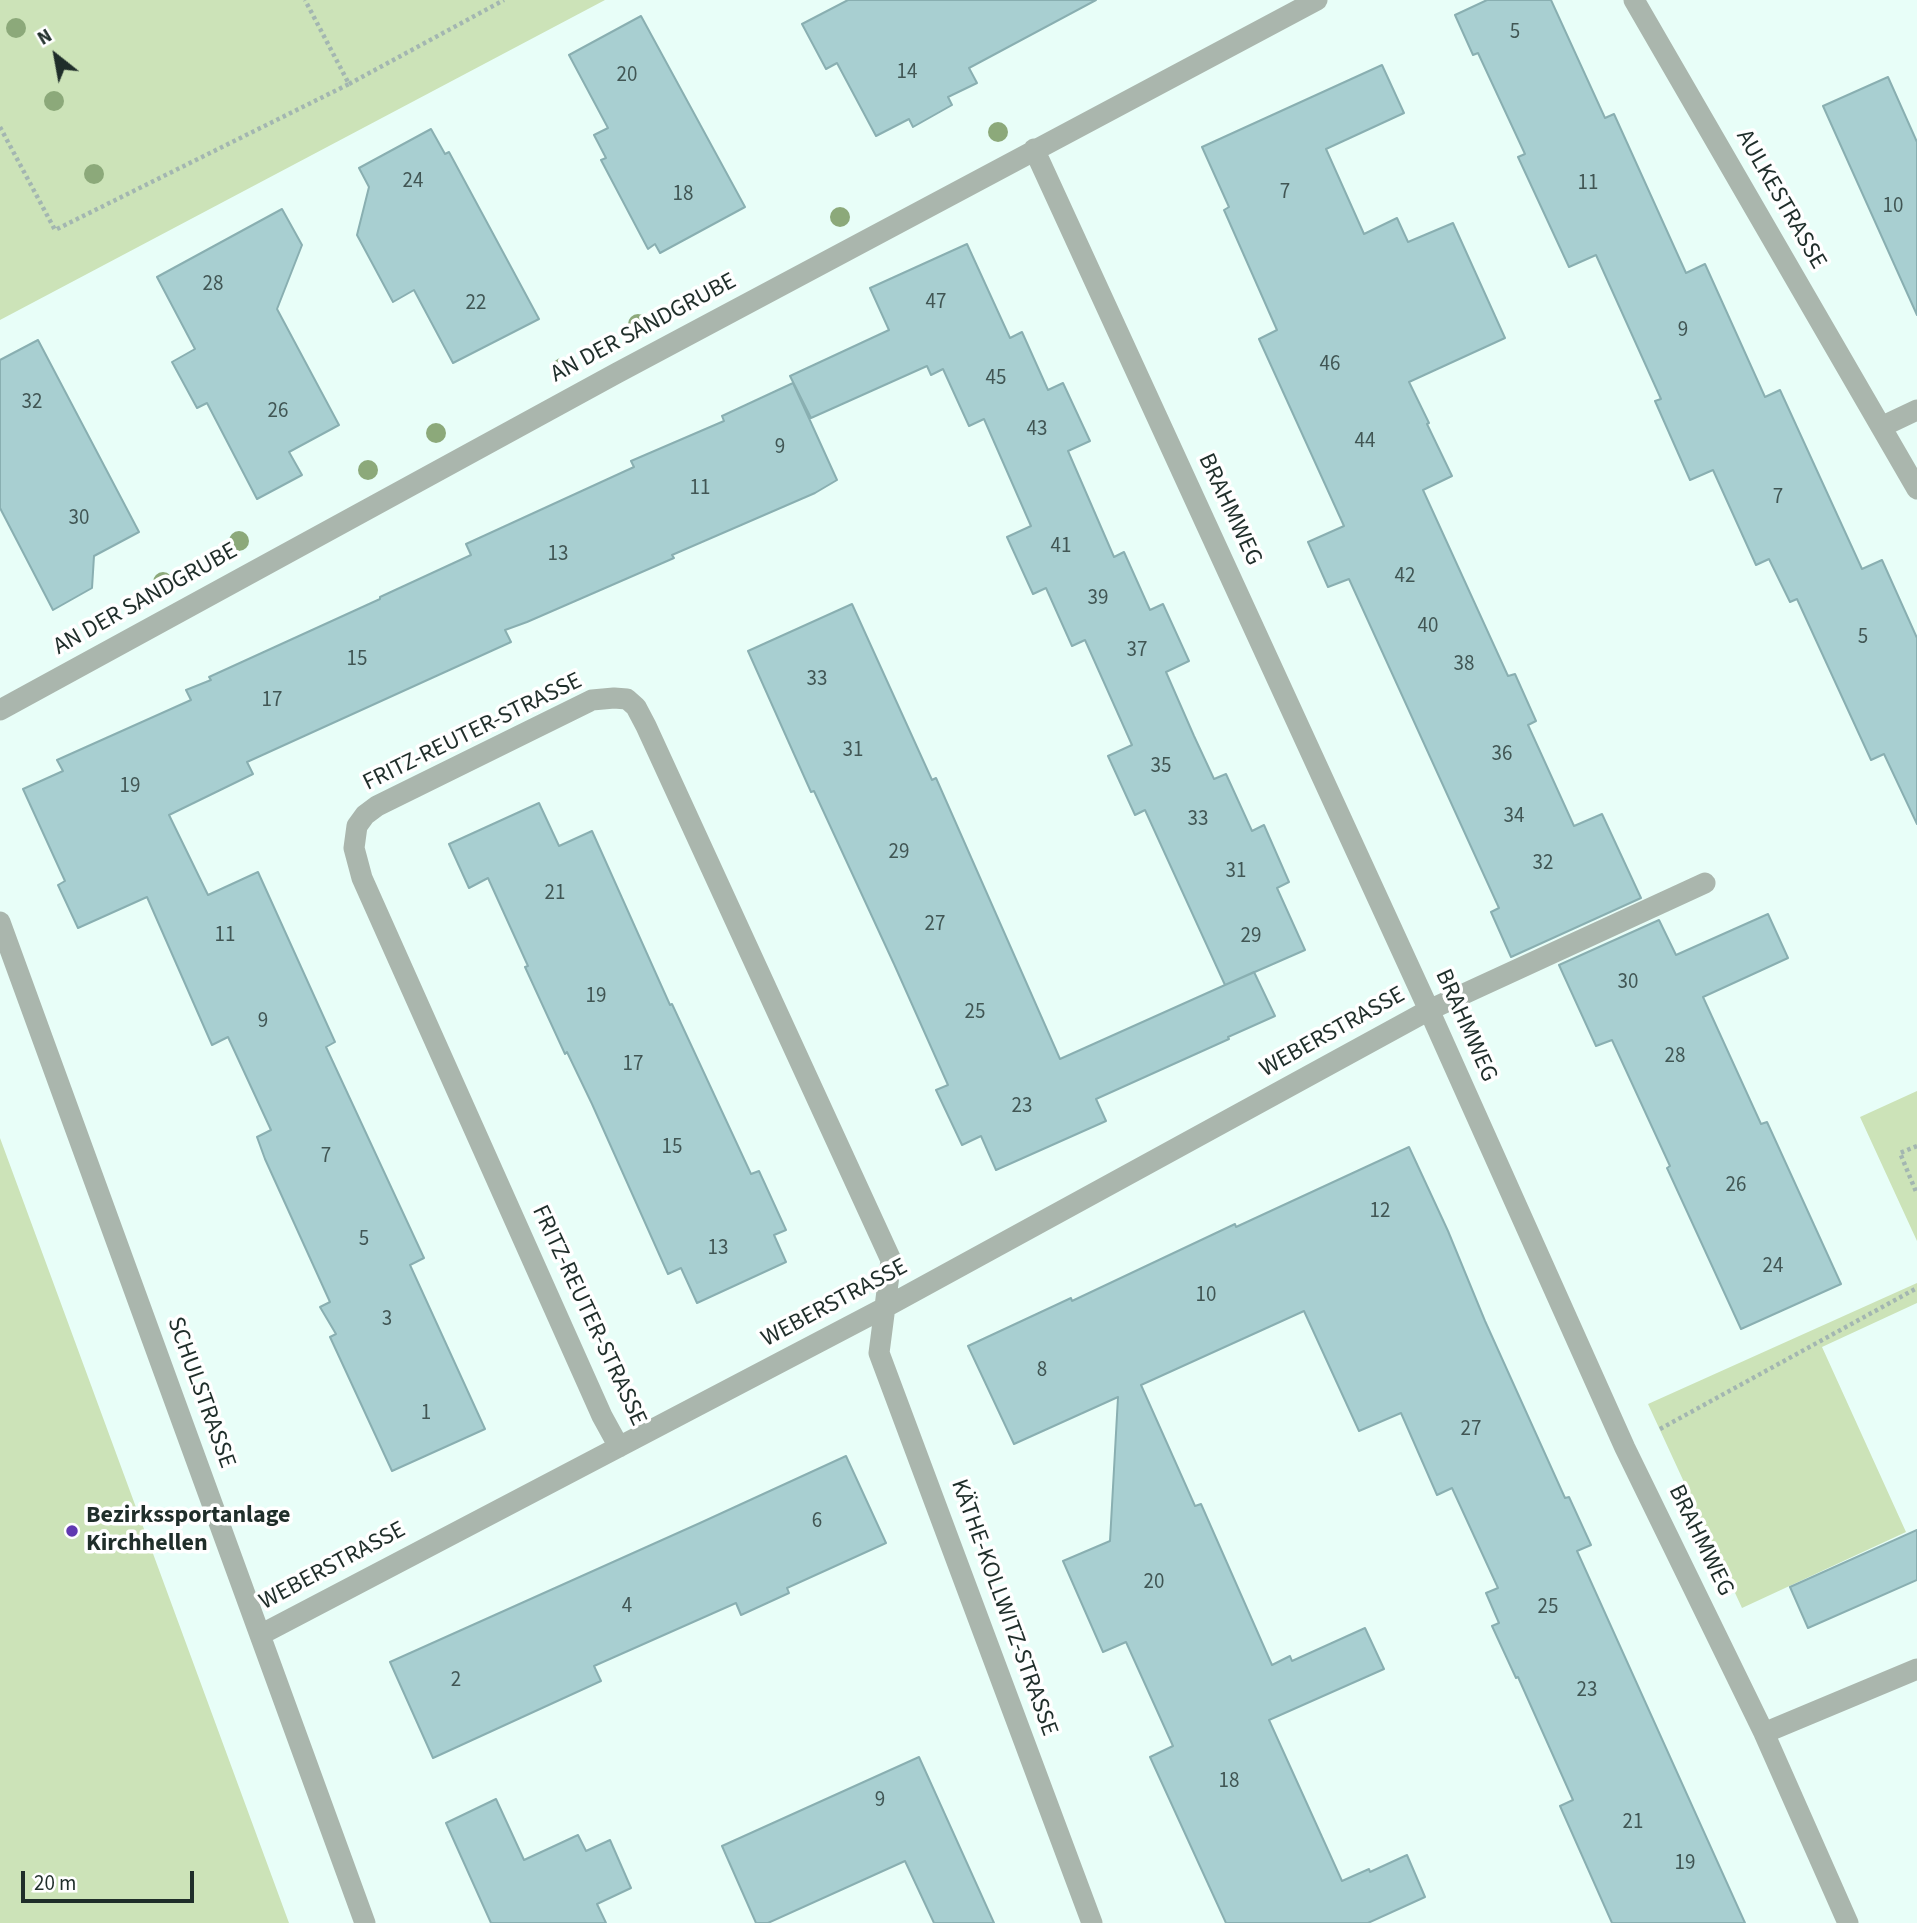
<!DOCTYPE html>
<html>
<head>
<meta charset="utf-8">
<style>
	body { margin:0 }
	#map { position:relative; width:1917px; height:1923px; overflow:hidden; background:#e8fef8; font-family:"Source Sans 3",sans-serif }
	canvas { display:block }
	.north { position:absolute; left:21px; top:21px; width:70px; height:70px; -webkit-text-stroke:5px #fff; paint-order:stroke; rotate:329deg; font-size:19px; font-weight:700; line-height:28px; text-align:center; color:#1f2e2a }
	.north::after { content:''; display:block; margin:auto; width:24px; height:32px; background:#1f2e2a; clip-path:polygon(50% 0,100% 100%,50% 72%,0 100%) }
	.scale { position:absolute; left:21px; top:1871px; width:173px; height:32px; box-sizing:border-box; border:4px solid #1f2e2a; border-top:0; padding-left:9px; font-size:21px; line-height:24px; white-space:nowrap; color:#1f2e2a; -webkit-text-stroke:5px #fff; paint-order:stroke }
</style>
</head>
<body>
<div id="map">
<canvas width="1917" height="1923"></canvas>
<div class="north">N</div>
<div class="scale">20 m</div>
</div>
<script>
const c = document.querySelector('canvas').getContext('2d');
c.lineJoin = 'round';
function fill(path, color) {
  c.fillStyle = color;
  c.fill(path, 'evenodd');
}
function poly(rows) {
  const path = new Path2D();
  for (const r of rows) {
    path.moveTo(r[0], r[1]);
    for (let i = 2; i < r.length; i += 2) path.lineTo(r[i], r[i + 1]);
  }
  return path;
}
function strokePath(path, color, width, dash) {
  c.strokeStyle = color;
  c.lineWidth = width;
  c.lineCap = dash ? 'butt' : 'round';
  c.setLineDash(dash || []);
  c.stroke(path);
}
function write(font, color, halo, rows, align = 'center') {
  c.font = font + ' "Source Sans 3",sans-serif';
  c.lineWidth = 7;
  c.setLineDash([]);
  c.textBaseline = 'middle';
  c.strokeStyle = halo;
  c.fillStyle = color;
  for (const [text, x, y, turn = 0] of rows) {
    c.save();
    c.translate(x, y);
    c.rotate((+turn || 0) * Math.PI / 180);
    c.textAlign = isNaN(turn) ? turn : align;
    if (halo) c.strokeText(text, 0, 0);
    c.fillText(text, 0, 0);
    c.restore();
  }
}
const green = poly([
	[0,0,605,0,0,320],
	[1917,1091,1917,1241,1860,1117],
	[0,1138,289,1923,0,1923],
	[1917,1283,1917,1303,1822,1347,1906,1532,1742,1608,1648,1404]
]);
const building = poly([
	[848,0,1096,0,969,68,977,83,948,97,952,105,913,127,909,119,876,136,837,63,826,69,802,24,848,0],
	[1487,0,1551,0,1605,118,1614,114,1686,273,1705,264,1765,397,1780,390,1862,569,1882,560,1917,638,1917,824,1884,754,1871,760,1797,599,1790,602,1769,559,1756,565,1713,470,1690,480,1655,401,1661,399,1596,255,1569,267,1518,157,1525,154,1478,53,1473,55,1455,15,1487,0],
	[641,16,745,207,660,253,655,244,648,249,601,160,606,158,594,135,608,128,569,55,641,16],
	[1382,65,1404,113,1326,149,1364,234,1397,218,1408,242,1453,223,1505,338,1409,382,1429,423,1427,424,1452,476,1423,490,1508,676,1515,674,1536,721,1528,725,1574,826,1602,814,1641,898,1511,957,1491,912,1499,908,1349,579,1328,587,1308,542,1344,526,1259,339,1277,330,1224,210,1229,207,1202,147,1382,65],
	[1888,77,1917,142,1917,315,1823,106,1888,77],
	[431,129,445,154,449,152,539,319,453,363,414,290,393,302,357,235,369,187,359,168,431,129],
	[282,209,302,245,277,309,339,425,289,452,302,475,257,499,207,403,197,408,172,362,195,349,157,277,282,209],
	[967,244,1010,338,1022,332,1048,390,1063,383,1090,441,1068,451,1114,557,1124,552,1150,610,1163,604,1189,661,1166,672,1194,736,1214,779,1226,774,1252,831,1264,825,1289,882,1277,888,1305,950,1225,985,1145,810,1135,815,1108,756,1132,745,1085,640,1072,646,1046,588,1033,594,1007,537,1031,526,984,419,969,426,943,369,931,375,927,366,811,418,790,376,889,330,870,288,967,244],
	[38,340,139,532,94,556,92,588,53,610,0,508,0,360,38,340],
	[793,383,837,480,815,493,672,555,674,558,527,622,505,630,511,642,247,762,253,774,169,815,208,895,258,872,335,1042,326,1047,424,1258,410,1265,485,1429,392,1471,330,1337,336,1334,320,1307,330,1302,265,1159,257,1137,271,1130,228,1037,212,1045,147,897,78,928,58,885,65,881,23,789,63,771,57,760,191,700,186,690,211,680,209,677,380,599,380,597,471,555,466,544,634,467,631,461,724,421,722,416,793,383],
	[852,604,932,780,936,778,1060,1059,1254,972,1275,1016,1228,1037,1229,1039,1096,1099,1106,1121,996,1170,981,1136,962,1145,936,1090,948,1085,894,964,814,791,811,792,748,651,852,604],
	[539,803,559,846,592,831,670,1005,672,1004,751,1174,759,1171,786,1230,774,1235,786,1262,697,1303,681,1268,668,1274,592,1104,567,1052,565,1054,525,967,528,966,488,878,469,888,449,844,539,803],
	[1768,914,1788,958,1703,997,1761,1124,1767,1122,1841,1284,1741,1329,1667,1168,1670,1166,1612,1040,1596,1046,1559,965,1659,920,1676,955,1768,914],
	[1409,1147,1448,1231,1485,1321,1565,1498,1569,1497,1591,1545,1577,1551,1745,1923,1612,1923,1560,1806,1573,1800,1518,1677,1516,1678,1492,1626,1499,1623,1486,1593,1498,1588,1452,1488,1437,1495,1401,1413,1359,1431,1304,1311,1141,1385,1195,1506,1201,1504,1272,1665,1290,1656,1292,1661,1365,1628,1384,1669,1269,1720,1342,1881,1369,1869,1370,1872,1407,1855,1425,1897,1368,1923,1226,1923,1150,1757,1173,1746,1126,1642,1103,1652,1063,1561,1110,1541,1118,1397,1014,1444,968,1346,1071,1298,1072,1301,1235,1224,1236,1227,1409,1147],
	[846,1456,886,1543,787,1588,789,1593,741,1615,736,1603,594,1666,601,1681,433,1758,390,1662,700,1523,846,1456],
	[1917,1530,1917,1580,1808,1628,1790,1587,1917,1530],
	[919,1757,994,1923,934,1923,905,1861,768,1923,756,1923,722,1846,919,1757],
	[496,1799,524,1860,578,1835,586,1851,610,1840,631,1888,597,1904,606,1923,491,1923,446,1823,496,1799]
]);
const path = poly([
	[349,84,504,0],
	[0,127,55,230,349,84,305,0],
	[1917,1146,1900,1153,1917,1194],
	[1660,1429,1917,1288]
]);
const minor = poly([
	[1634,0,1917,489],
	[1034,149,1429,1010,1625,1448,1764,1733,1848,1923],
	[1881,427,1917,410],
	[0,710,617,373,1317,0],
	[0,922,365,1923],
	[619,1447,602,1416,362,878,354,848,357,826,365,815,377,806,592,700,614,698,627,699,636,707,646,726,891,1260,879,1353,1092,1923],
	[260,1635,884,1308,1429,1010,1705,883],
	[1764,1733,1917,1669]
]);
const trees = [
	[16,28],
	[54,101],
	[998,132],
	[94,174],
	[840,217],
	[638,324],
	[562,368],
	[436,433],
	[368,470],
	[239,541],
	[163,582]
];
const markers = [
	[72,1531,7,"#6039b1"]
];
const numberNames = [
	["5",1515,33],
	["14",907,73],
	["20",627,76],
	["24",413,182],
	["11",1588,184],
	["7",1285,193],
	["18",683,195],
	["10",1893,207],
	["28",213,285],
	["47",936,303],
	["22",476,304],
	["9",1683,331],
	["46",1330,365],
	["45",996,379],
	["32",32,403],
	["26",278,412],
	["43",1037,430],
	["44",1365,442],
	["9",780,448],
	["11",700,489],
	["7",1778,498],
	["30",79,519],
	["41",1061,547],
	["13",558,555],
	["42",1405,577],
	["39",1098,599],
	["40",1428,627],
	["5",1863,638],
	["37",1137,651],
	["15",357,660],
	["38",1464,665],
	["33",817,680],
	["17",272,701],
	["31",853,751],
	["36",1502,755],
	["35",1161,767],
	["19",130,787],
	["34",1514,817],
	["33",1198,820],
	["29",899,853],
	["32",1543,864],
	["31",1236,872],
	["21",555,894],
	["27",935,925],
	["11",225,936],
	["29",1251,937],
	["30",1628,983],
	["19",596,997],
	["25",975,1013],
	["9",263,1022],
	["28",1675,1057],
	["17",633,1065],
	["23",1022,1107],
	["15",672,1148],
	["7",326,1157],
	["26",1736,1186],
	["12",1380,1212],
	["5",364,1240],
	["13",718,1249],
	["24",1773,1267],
	["10",1206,1296],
	["3",387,1320],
	["8",1042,1371],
	["1",426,1414],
	["27",1471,1430],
	["6",817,1522],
	["20",1154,1583],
	["4",627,1607],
	["25",1548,1608],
	["2",456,1681],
	["23",1587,1691],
	["18",1229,1782],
	["9",880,1801],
	["21",1633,1823],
	["19",1685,1864]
];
const streetNames = [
	["AULKESTRASSE",1780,200,60],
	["AN DER SANDGRUBE",644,329,-28],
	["BRAHMWEG",1229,510,65],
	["AN DER SANDGRUBE",146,600,-29],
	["FRITZ-REUTER-STRASSE",473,733,-26],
	["BRAHMWEG",1465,1026,66],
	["WEBERSTRASSE",1333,1033,-29],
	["WEBERSTRASSE",835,1304,-28],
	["FRITZ-REUTER-STRASSE",588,1316,65],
	["SCHULSTRASSE",200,1393,70],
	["BRAHMWEG",1700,1541,64],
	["WEBERSTRASSE",333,1567,-28],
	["KÄTHE-KOLLWITZ-STRASSE",1003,1608,70]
];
const poiNames = [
	["Bezirkssportanlage",86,1517],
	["Kirchhellen",86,1545]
];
fill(green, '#cce3b8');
fill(building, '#a8cfd1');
strokePath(building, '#89afb1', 2);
strokePath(path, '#a3b6b1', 4.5, [3.5, 3.5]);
strokePath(minor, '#aab6ad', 21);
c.fillStyle = '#8ca97a';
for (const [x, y] of trees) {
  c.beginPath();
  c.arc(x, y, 10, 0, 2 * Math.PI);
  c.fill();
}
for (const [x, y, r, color] of markers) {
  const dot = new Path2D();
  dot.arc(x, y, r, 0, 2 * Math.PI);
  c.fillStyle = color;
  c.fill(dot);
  strokePath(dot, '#fff', 2.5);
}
write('21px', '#415654', null, numberNames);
write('24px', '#1f2e2a', '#fff', streetNames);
write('bold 24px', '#1f2e2a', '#fff', poiNames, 'left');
</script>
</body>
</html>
